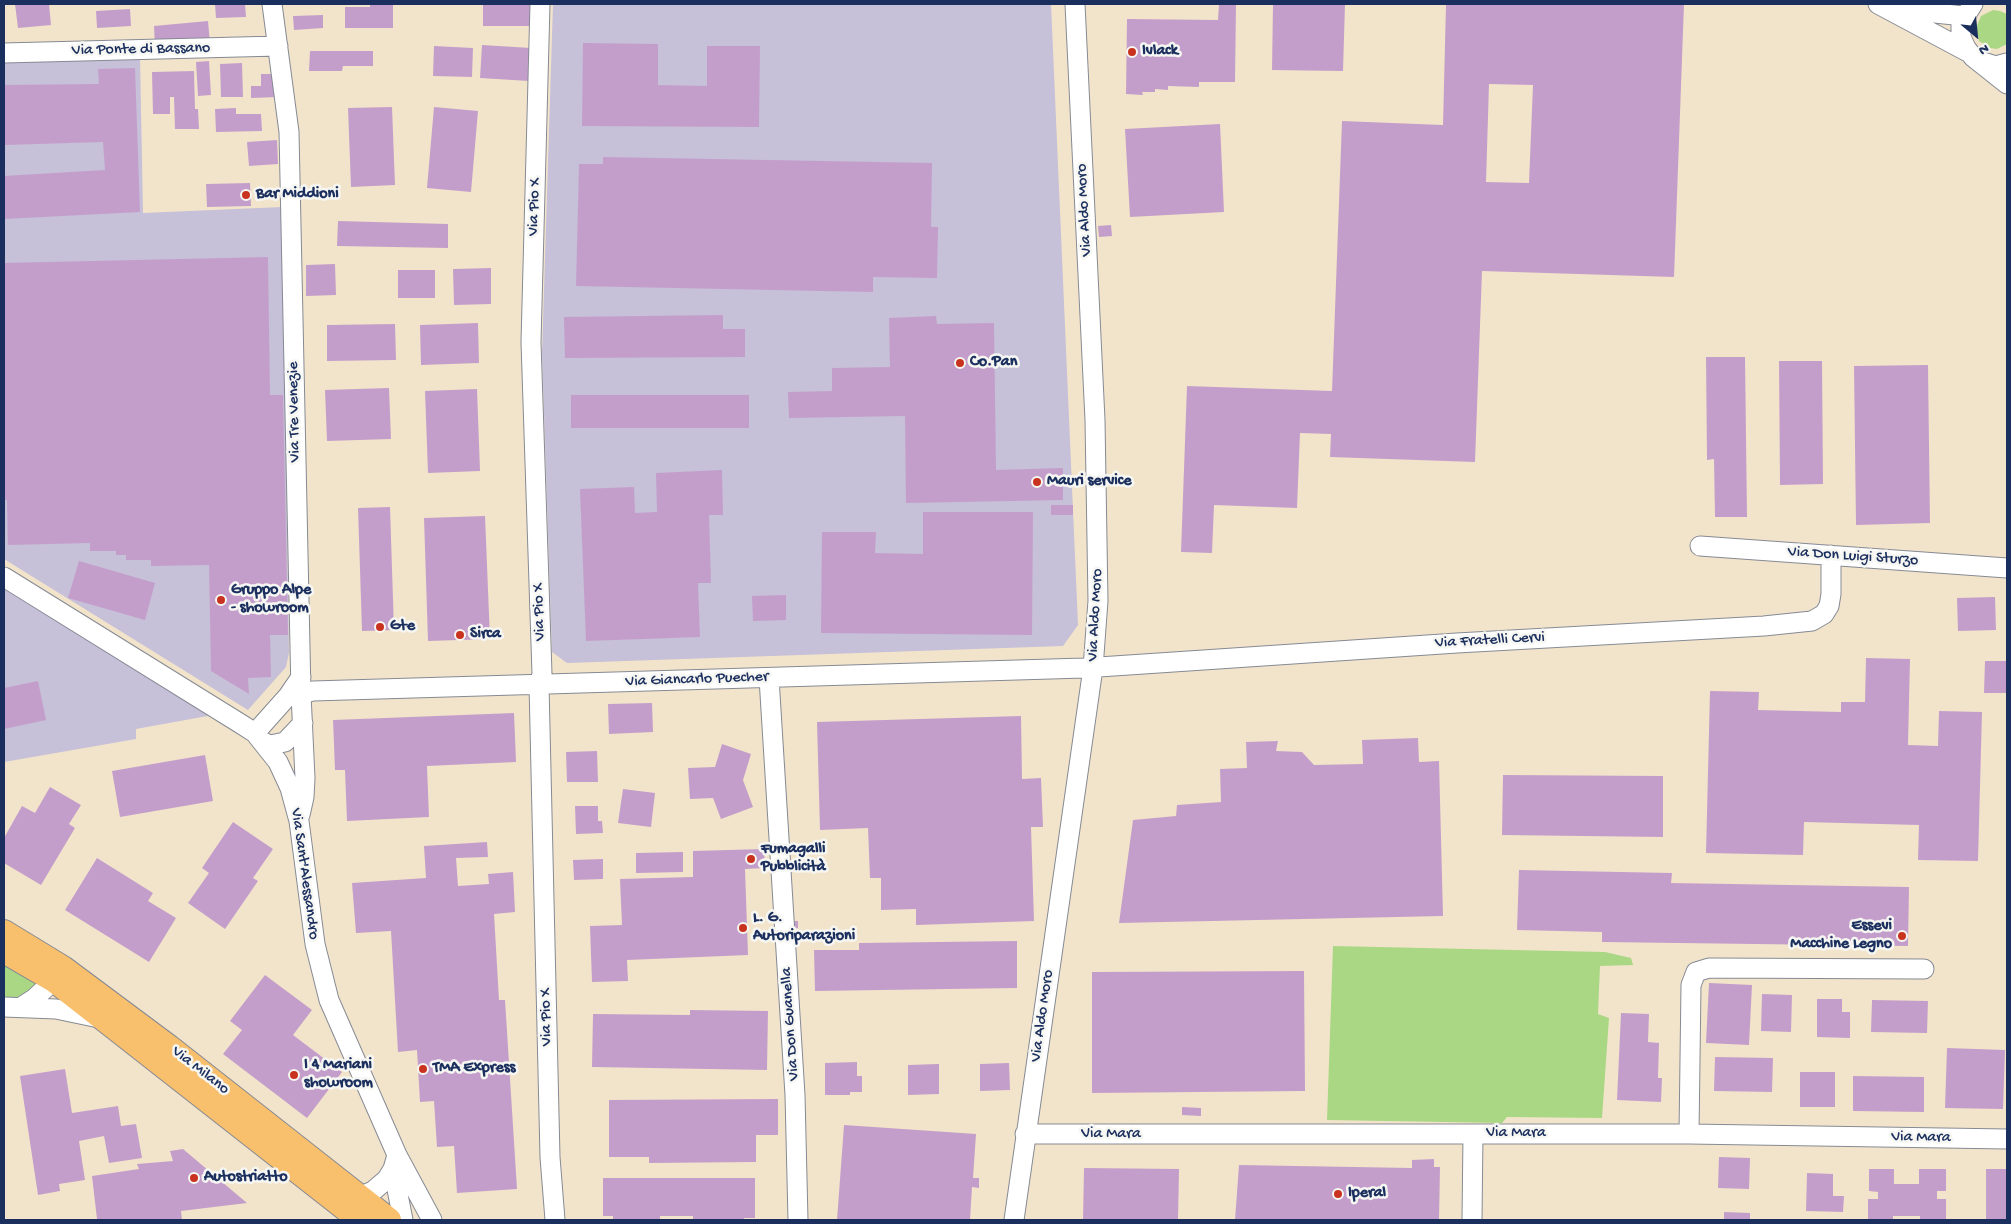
<!DOCTYPE html>
<html>
<head>
<meta charset="utf-8">
<style>
	body { margin:0 }
	#map { position:relative; width:2011px; height:1224px; overflow:hidden; background:#f2e4cb; font-family:"Gochi Hand",sans-serif }
	canvas { display:block }
	.frame { position:absolute; inset:0; border:5px solid #1b2f5e; pointer-events:none }
	.north { position:absolute; left:1951px; top:10px; width:50px; height:50px; -webkit-text-stroke:4px #f6f6f2; paint-order:stroke; rotate:152deg; font-size:14px; font-weight:700; line-height:20px; text-align:center; color:#1b2f5e }
	.north::after { content:''; display:block; margin:auto; width:18px; height:22px; background:#1b2f5e; clip-path:polygon(50% 0,100% 100%,50% 72%,0 100%) }
</style>
</head>
<body>
<div id="map">
<canvas width="2011" height="1224"></canvas>
<div class="frame"></div>
<div class="north">N</div>
</div>
<script>
const c = document.querySelector('canvas').getContext('2d');
c.lineJoin = 'round';
function fill(path, color) {
  c.fillStyle = color;
  c.fill(path, 'evenodd');
}
function poly(rows) {
  const path = new Path2D();
  for (const r of rows) {
    path.moveTo(r[0], r[1]);
    for (let i = 2; i < r.length; i += 2) path.lineTo(r[i], r[i + 1]);
  }
  return path;
}
function strokePath(path, color, width, dash) {
  c.strokeStyle = color;
  c.lineWidth = width;
  c.lineCap = dash ? 'butt' : 'round';
  c.setLineDash(dash || []);
  c.stroke(path);
}
function write(font, color, halo, rows, align = 'center') {
  c.font = font + ' "Gochi Hand",sans-serif';
  c.lineWidth = 5;
  c.setLineDash([]);
  c.textBaseline = 'middle';
  c.strokeStyle = halo;
  c.fillStyle = color;
  for (const [text, x, y, turn = 0] of rows) {
    c.save();
    c.translate(x, y);
    c.rotate((+turn || 0) * Math.PI / 180);
    c.textAlign = isNaN(turn) ? turn : align;
    if (halo) c.strokeText(text, 0, 0);
    c.fillText(text, 0, 0);
    c.restore();
  }
}
const industrial = poly([
	[553,4,1051,4,1078,625,1063,646,567,663,552,652,542,353],
	[140,56,143,213,282,207,289,653,286,667,248,710,4,559,4,59],
	[4,588,213,715,136,729,136,739,4,762]
]);
const green = poly([
	[1993,10,2000,11,2007,14,2007,44,1997,49,1990,48,1979,41,1976,28,1981,16],
	[1333,946,1605,952,1631,958,1633,965,1600,966,1598,1014,1609,1018,1602,1118,1507,1117,1502,1123,1327,1120],
	[4,962,36,983,37,985,21,997,4,998]
]);
const building = poly([
	[15,4,49,4,51,25,18,28],
	[215,4,245,4,246,17,216,18],
	[370,4,393,4,393,28,345,28,345,7,370,7],
	[483,4,531,4,532,26,483,26],
	[1219,4,1236,4,1235,82,1199,82,1199,87,1168,86,1168,90,1155,89,1155,92,1142,92,1143,95,1126,94,1127,19,1218,20],
	[1273,4,1345,4,1343,71,1272,70],
	[1446,4,1684,4,1674,277,1482,271,1475,462,1330,457,1331,434,1300,433,1297,508,1214,505,1212,553,1181,552,1187,386,1332,391,1342,121,1443,125],
	[1489,84,1533,85,1529,183,1486,182],
	[130,9,131,26,97,28,96,11],
	[323,15,323,28,294,30,293,16],
	[208,21,210,43,155,47,154,26],
	[583,43,658,44,658,85,707,86,707,46,760,46,759,127,582,126],
	[482,45,531,48,529,81,480,78],
	[434,46,473,48,472,77,433,76],
	[310,51,373,51,373,66,343,66,342,71,309,71],
	[209,61,211,95,198,96,196,62],
	[242,63,243,97,221,97,220,64],
	[135,68,140,212,4,219,4,176,105,170,103,142,4,145,4,85,99,84,98,69],
	[194,71,195,109,198,109,199,129,175,129,174,97,170,97,170,114,153,114,152,72],
	[261,74,278,74,278,97,251,98,251,86,261,86],
	[392,107,395,185,351,187,348,108],
	[434,107,478,111,471,192,427,188],
	[236,108,236,114,261,114,262,131,216,132,215,109],
	[1220,124,1224,212,1130,217,1125,129],
	[277,140,278,164,249,166,247,142],
	[603,157,932,163,931,227,938,227,937,278,873,277,873,292,576,286,579,164,603,164],
	[250,183,251,206,207,207,206,184],
	[338,221,448,224,448,248,337,246],
	[1111,225,1112,236,1099,237,1098,226],
	[268,257,270,395,283,395,288,635,270,635,271,677,248,678,249,694,211,671,209,565,151,566,151,560,126,560,126,555,116,555,116,551,90,551,90,543,8,545,7,500,4,500,4,263],
	[335,264,336,295,306,296,306,265],
	[491,268,491,304,454,305,453,269],
	[398,270,435,270,435,298,398,298],
	[723,315,723,329,745,329,745,357,565,358,564,317],
	[936,316,937,324,994,323,996,470,1063,468,1063,500,906,503,905,416,789,418,788,392,832,391,832,368,890,367,889,318],
	[478,323,479,363,421,365,420,325],
	[395,324,396,360,327,361,327,325],
	[1706,357,1745,357,1747,517,1715,517,1714,459,1707,460],
	[1779,361,1822,361,1823,484,1780,485],
	[1928,365,1930,523,1856,525,1854,366],
	[389,388,391,439,327,441,325,390],
	[477,389,480,471,428,473,425,391],
	[571,395,749,395,749,428,571,428],
	[722,470,723,515,709,515,711,583,698,583,700,637,586,641,580,489,634,487,635,513,657,512,656,473],
	[1051,505,1073,505,1073,515,1051,515],
	[390,507,394,630,362,631,358,508],
	[923,512,1033,512,1032,635,821,633,822,532,876,532,875,553,923,554],
	[485,516,490,639,428,641,424,518],
	[79,561,155,583,145,620,68,598],
	[786,595,786,620,753,621,752,596],
	[1995,597,1996,630,1958,631,1957,598],
	[1866,658,1910,659,1908,745,1938,746,1939,711,1982,712,1978,861,1918,860,1919,825,1804,822,1803,855,1706,853,1710,691,1759,692,1758,710,1841,712,1841,702,1865,702],
	[1985,661,2007,661,2007,693,1984,693],
	[38,681,46,720,4,729,4,688],
	[652,703,653,732,609,734,608,704],
	[514,713,516,762,427,766,429,817,347,821,345,770,335,770,333,720],
	[1021,716,1022,779,1041,778,1043,827,1031,827,1034,921,916,925,916,909,881,910,881,878,870,878,868,828,820,830,817,722],
	[1418,738,1419,762,1439,761,1443,916,1119,923,1133,820,1176,816,1177,805,1221,802,1220,769,1247,768,1246,742,1278,741,1276,751,1302,752,1314,765,1363,764,1362,740],
	[722,744,751,754,743,780,753,807,721,819,713,798,690,799,688,768,715,767],
	[597,751,598,782,567,782,566,752],
	[205,755,213,801,120,817,112,771],
	[1503,775,1663,776,1663,837,1502,835],
	[50,787,81,805,69,824,75,828,41,885,4,863,4,838,22,806,35,813],
	[623,789,655,793,651,827,618,823],
	[575,806,598,806,598,821,602,821,603,833,576,834],
	[233,822,273,849,253,878,258,881,225,929,188,903,209,873,202,868],
	[487,842,488,857,456,858,458,886,489,884,488,874,513,872,515,912,494,914,499,1000,505,1000,517,1189,457,1193,454,1146,437,1147,434,1101,420,1102,417,1050,398,1052,391,931,356,933,352,883,426,878,424,846],
	[764,849,765,868,745,869,748,955,627,960,628,981,592,982,590,926,622,925,620,879,693,877,693,851],
	[683,852,683,872,636,873,636,853],
	[97,858,153,893,148,901,176,918,149,962,65,910],
	[603,859,603,879,574,880,573,860],
	[1519,870,1672,873,1671,883,1909,887,1908,946,1602,942,1602,932,1517,930],
	[790,921,798,921,798,928,791,929],
	[1017,941,1017,988,815,991,814,950,859,950,859,943],
	[1304,971,1305,1091,1092,1093,1092,972],
	[265,975,312,1010,293,1035,342,1072,307,1118,223,1054,242,1030,230,1021],
	[1709,983,1752,985,1749,1045,1706,1043],
	[1762,994,1792,995,1791,1032,1761,1031],
	[1817,999,1842,999,1842,1012,1850,1012,1850,1038,1817,1037],
	[1872,1000,1928,1001,1927,1033,1871,1032],
	[690,1010,768,1011,767,1070,592,1067,593,1014,690,1015],
	[1621,1013,1649,1014,1648,1042,1659,1043,1658,1078,1662,1078,1661,1102,1617,1100],
	[1947,1048,2005,1050,2003,1109,1945,1108],
	[1715,1057,1773,1058,1772,1092,1714,1091],
	[857,1062,857,1076,862,1076,862,1092,850,1092,850,1095,825,1095,825,1063],
	[1009,1063,1010,1090,980,1091,980,1064],
	[939,1064,939,1094,908,1095,908,1065],
	[65,1069,72,1113,118,1106,121,1126,136,1124,142,1158,109,1163,104,1136,79,1141,85,1180,59,1184,60,1191,38,1195,20,1076],
	[1800,1072,1835,1072,1835,1107,1800,1107],
	[1853,1076,1924,1077,1924,1112,1853,1111],
	[778,1099,778,1135,756,1135,756,1162,649,1163,649,1157,609,1157,609,1100],
	[1182,1107,1201,1108,1201,1116,1182,1115],
	[844,1125,976,1134,973,1178,979,1178,979,1188,972,1187,970,1220,837,1220],
	[183,1149,247,1203,181,1211,182,1220,97,1219,92,1176,139,1169,137,1164,173,1161,170,1151],
	[1719,1157,1750,1158,1749,1189,1718,1188],
	[1434,1159,1434,1167,1440,1167,1439,1220,1235,1220,1239,1165,1412,1168,1412,1160],
	[1084,1168,1179,1169,1178,1220,1083,1220],
	[1869,1169,1894,1169,1894,1184,1919,1184,1919,1169,1946,1169,1946,1191,1937,1191,1937,1199,1946,1199,1946,1220,1920,1220,1920,1216,1893,1216,1893,1220,1868,1220,1868,1199,1878,1199,1878,1192,1869,1191],
	[1986,1169,2007,1169,2007,1220,1986,1220],
	[1807,1173,1833,1174,1833,1196,1844,1196,1843,1212,1806,1211],
	[603,1178,755,1178,755,1218,744,1218,744,1220,693,1220,693,1216,660,1216,660,1220,613,1220,613,1216,603,1216],
	[1724,1212,1750,1213,1750,1220,1724,1220]
]);
const minor = poly([
	[272,4,289,132,301,694,305,778,304,797,300,815],
	[540,4,531,342,542,674,539,685,550,1157,555,1220],
	[1878,4,1968,52],
	[1973,4,1961,23,1961,37,1966,48,1973,57,2007,84],
	[1896,9,1964,16],
	[4,53,278,46],
	[1980,61,1996,66,2007,63],
	[1700,546,2007,568],
	[4,577,241,724,255,733,278,762,290,788,299,821,315,944,329,1000,397,1155,432,1220],
	[769,678,795,1095,798,1220],
	[301,694,313,691,1084,668,1457,643,1764,626,1812,621,1824,614,1829,606,1831,594,1831,555],
	[255,733,288,696,301,677],
	[263,742,270,745,285,742,303,723],
	[4,1007,56,1009,99,1018],
	[21,1007,35,998,54,980,51,967],
	[1025,1134,1689,1134,2007,1139],
	[1689,1134,1691,985,1696,972,1709,968,1924,969],
	[393,1169,403,1220],
	[359,1197,373,1191,387,1179,393,1169,397,1155],
	[1014,1220,1093,668,1098,601,1095,420,1075,4],
	[1472,1220,1473,1134]
]);
const major = poly([
	[4,932,63,968,169,1047,389,1220],
	[4,951,54,980,360,1220]
]);
const markers = [
	[1132,52,5,"#c8321e"],
	[246,195,5,"#c8321e"],
	[960,363,5,"#c8321e"],
	[1037,482,5,"#c8321e"],
	[221,600,5,"#c8321e"],
	[380,627,5,"#c8321e"],
	[460,635,5,"#c8321e"],
	[751,859,5,"#c8321e"],
	[743,928,5,"#c8321e"],
	[1902,936,5,"#c8321e"],
	[423,1069,5,"#c8321e"],
	[294,1075,5,"#c8321e"],
	[194,1178,5,"#c8321e"],
	[1338,1194,5,"#c8321e"]
];
const streetNames = [
	["Via Ponte di Bassano",141,50,-1],
	["Via Pio X",535,207,-88],
	["Via Aldo Moro",1085,210,-93],
	["Via Tre Venezie",295,412,-91],
	["Via Don Luigi Sturzo",1853,557,4],
	["Via Pio X",540,612,-92],
	["Via Aldo Moro",1096,615,-87],
	["Via Fratelli Cervi",1490,641,-3],
	["Via Giancarlo Puecher",697,680,-2],
	["Via Sant'Alessandro",304,874,82],
	["Via Aldo Moro",1043,1016,-82],
	["Via Pio X",547,1017,-91],
	["Via Don Guanella",791,1024,-94],
	["Via Milano",200,1071,38],
	["Via Mara",1516,1134],
	["Via Mara",1111,1135],
	["Via Mara",1921,1138,1]
];
const poiNames = [
	["Ivlack",1142,52],
	["Bar Middioni",256,195],
	["Co.Pan",970,363],
	["Mauri service",1047,482],
	["Gruppo Alpe",231,591],
	["- showroom",231,609],
	["Gte",390,627],
	["Sirca",470,635],
	["Fumagalli",761,850],
	["Pubblicità",761,868],
	["L. G.",753,919],
	["Autoriparazioni",753,937],
	["Essevi",1892,927,"right"],
	["Macchine Legno",1892,945,"right"],
	["I 4 Mariani",304,1066],
	["showroom",304,1084],
	["TMA Express",433,1069],
	["Autostriatto",204,1178],
	["Iperal",1348,1194]
];
fill(industrial, '#c6c0d9');
fill(green, '#aad784');
fill(building, '#c49eca');
strokePath(minor, '#868a94', 21);
strokePath(major, '#868a94', 26);
strokePath(minor, '#fff', 19);
strokePath(major, '#f8bf6c', 24);
for (const [x, y, r, color] of markers) {
  const dot = new Path2D();
  dot.arc(x, y, r, 0, 2 * Math.PI);
  c.fillStyle = color;
  c.fill(dot);
  strokePath(dot, '#f6f6f2', 2);
}
write('16px', '#1b2f5e', '#f6f6f2', streetNames);
write('bold 16px', '#1b2f5e', '#f6f6f2', poiNames, 'left');
</script>
</body>
</html>
